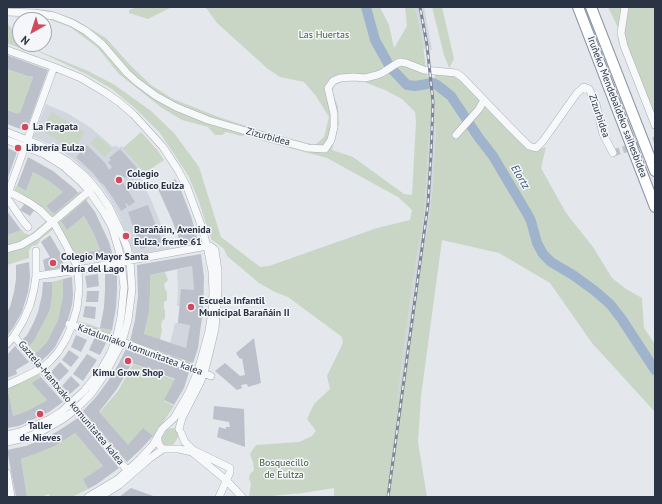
<!DOCTYPE html>
<html>
<head>
<meta charset="utf-8">
<style>
	body { margin:0 }
	#map { position:relative; width:662px; height:504px; overflow:hidden; background:#e4e7ec; font-family:"PT Sans",sans-serif }
	canvas { display:block }
	.frame { position:absolute; inset:0; border:8px solid #2b3445; pointer-events:none }
	.north { position:absolute; left:12px; top:12px; width:40px; height:40px; box-sizing:border-box; background:#f4f6f9; border:1px solid #a4a8b1; border-radius:50%; rotate:219deg; font-size:11px; font-weight:700; line-height:16px; text-align:center; color:#2b3445 }
	.north::after { content:''; display:block; margin:auto; width:14px; height:18px; background:#d1495b; clip-path:polygon(50% 0,100% 100%,50% 72%,0 100%) }
</style>
</head>
<body>
<div id="map">
<canvas width="662" height="504"></canvas>
<div class="frame"></div>
<div class="north">N</div>
</div>
<script>
const c = document.querySelector('canvas').getContext('2d');
c.lineJoin = 'round';
function fill(path, color) {
  c.fillStyle = color;
  c.fill(path, 'evenodd');
}
function poly(rows) {
  const path = new Path2D();
  for (const r of rows) {
    path.moveTo(r[0], r[1]);
    for (let i = 2; i < r.length; i += 2) path.lineTo(r[i], r[i + 1]);
  }
  return path;
}
function strokePath(path, color, width, dash) {
  c.strokeStyle = color;
  c.lineWidth = width;
  c.lineCap = dash ? 'butt' : 'round';
  c.setLineDash(dash || []);
  c.stroke(path);
}
function write(font, color, halo, rows, align = 'center') {
  c.font = font + ' "PT Sans",sans-serif';
  c.lineWidth = 3;
  c.setLineDash([]);
  c.textBaseline = 'middle';
  c.strokeStyle = halo;
  c.fillStyle = color;
  for (const [text, x, y, turn = 0] of rows) {
    c.save();
    c.translate(x, y);
    c.rotate((+turn || 0) * Math.PI / 180);
    c.textAlign = isNaN(turn) ? turn : align;
    if (halo) c.strokeText(text, 0, 0);
    c.fillText(text, 0, 0);
    c.restore();
  }
}
const built = poly([
	[415,7,424,7,432,50,423,49,422,38],
	[437,102,433,186,428,226,411,347,383,497,406,331,417,254,424,218,430,122],
	[46,104,69,114,91,128,113,147,116,145,119,148,122,146,145,173,140,177,152,202,164,232,170,249,134,255,119,216,109,197,99,183,73,159,54,146,33,137],
	[192,266,194,290,204,290,203,308,201,327,190,326,186,348,170,343,175,323,178,323,180,306,177,306,178,289,177,270]
]);
const green = poly([
	[137,7,172,7,148,19,129,13,129,10],
	[203,7,380,7,389,25,394,48,407,26,405,7,415,7,422,38,427,76,435,78,434,72,454,76,467,86,491,113,523,145,535,151,546,147,541,168,566,213,593,247,612,278,626,289,642,298,644,328,655,344,655,412,592,343,550,283,499,253,442,240,421,396,418,442,427,497,334,497,334,488,303,493,281,495,264,497,249,497,251,483,249,479,250,474,254,470,253,462,250,454,256,445,299,442,312,436,316,431,307,419,314,404,330,389,327,376,343,343,342,337,288,297,275,292,259,283,227,256,224,249,211,239,198,199,188,175,160,133,136,109,112,89,86,74,27,46,25,50,7,43,7,23,20,38,20,44,25,44,26,46,27,46,88,71,113,84,150,110,174,133,199,167,221,237,260,267,269,266,377,228,410,220,412,210,398,197,327,158,267,142,246,135,241,136,226,132,222,135,215,135,208,127,182,120,162,108,119,74,97,47,70,27,48,19,7,13,7,8,48,10,74,19,106,38,130,65,151,85,173,99,216,116,255,129,315,145,324,137,329,117,316,96,304,82,280,77,268,69,217,23,207,9],
	[346,80,364,82,385,90,402,99,415,112,416,122,412,195,404,194,353,157,332,150,339,124,338,107,332,91,335,85],
	[430,122,436,124,433,186,428,226,427,233,421,256,394,424,406,331,417,254,424,218],
	[432,7,442,7,454,59,449,68,444,55],
	[608,7,655,7,655,144,654,140,654,119,624,40],
	[7,69,29,77,30,76,33,77,20,113,19,112,18,114,7,110],
	[52,112,85,132,74,150,41,130],
	[141,132,158,151,164,160,145,173,123,148],
	[97,136,112,149,105,157,90,143],
	[33,172,49,181,63,192,46,206,54,214,80,191,88,199,61,221,67,230,84,216,94,234,100,250,80,253,82,262,72,265,67,250,55,228,41,239,37,245,32,246,29,250,29,258,7,265,7,234,21,230,22,230,24,233,30,235,48,219,13,194,16,186,26,191],
	[165,272,168,280,164,284,165,289,167,292,167,300,164,302,164,308,165,311,165,319,162,321,161,326,162,330,160,340,144,334,149,312,150,294,150,275],
	[63,279,63,296,58,320,47,342,35,354,29,346,37,334,47,316,52,294,52,282],
	[79,321,100,328,112,330,106,343,95,337,76,331],
	[130,341,193,363,190,373,126,350],
	[133,364,175,380,164,401,174,406,153,437,144,429,128,447,99,413,118,391],
	[35,369,41,377,33,383,47,400,27,411,13,416,9,394,7,394,7,383],
	[173,428,176,429,178,433,178,437,174,444,170,447,164,445,162,442,161,439,166,431,168,429],
	[75,433,103,466,83,479,88,489,72,497,50,497,49,494,41,497,27,497,21,459,38,453,55,446]
]);
const river = poly([
	[366,7,375,40,390,67,407,85,415,86,433,83,437,85,451,96,479,138,493,156,528,215,531,221,537,243,543,254,551,262,573,275,595,291,610,304,621,318,655,370]
]);
const building = poly([
	[7,55,48,70,26,131,7,124,7,110,18,114,19,112,20,113,33,77,30,76,30,77,7,69],
	[87,145,105,163,109,170,112,167,108,162,111,160,109,158,120,149,137,168,125,178,123,176,121,178,117,174,115,176,118,180,122,181,135,202,129,206,126,203,125,204,127,207,121,211,113,198,104,185,100,182,93,173,76,157,81,152,84,155,85,153,82,151],
	[7,148,17,152,7,180],
	[28,157,53,171,75,189,78,193,54,214,46,206,63,192,49,181,33,172,26,191,17,186],
	[175,179,179,185,191,216,198,241,181,244,172,220,158,189],
	[86,200,95,212,109,242,113,256,82,262,80,253,100,250,94,234,84,216,67,230,61,221],
	[25,203,35,209,30,216,20,210],
	[148,205,162,242,141,249,128,212],
	[7,211,21,230,7,235],
	[50,235,61,254,64,267,45,271,43,260,50,257,41,242],
	[201,254,204,277,203,308,198,348,193,363,130,341,135,320,138,296,137,265],
	[192,266,194,290,181,289,178,323,190,325,186,348,144,334,149,312,150,293,150,275],
	[29,262,30,277,28,292,22,312,13,328,7,336,7,312,10,307,14,292,16,279,16,265],
	[98,274,99,286,87,288,85,276],
	[105,274,117,274,117,290,116,307,112,330,100,328,104,307,105,290],
	[72,277,73,295,72,305,67,323,55,347,48,355,41,361,35,354,47,342,58,320,63,296,63,279],
	[43,282,52,282,52,294,50,308,47,316,40,329,34,340,29,346,23,339,27,335,33,324,38,312,42,295],
	[87,291,99,291,98,302,86,302],
	[85,306,96,307,95,319,83,317],
	[76,335,87,340,81,352,71,347],
	[95,337,106,343,100,355,89,350],
	[254,338,261,383,248,387,247,384,241,385,242,388,237,390,215,371,225,363,240,376,245,375,242,358,240,359,236,353],
	[15,346,29,362,16,370,17,374,7,378,7,362,8,360,7,355],
	[126,349,189,372,184,388,174,405,164,400,175,379,132,363,117,389,99,412,128,445,143,428,153,436,141,449,127,462,83,411,96,397,108,381,118,365],
	[69,350,79,357,71,367,62,360],
	[87,354,97,360,83,381,73,374],
	[60,362,69,371,59,381,51,372],
	[71,376,80,385,70,394,62,386],
	[41,377,63,402,49,412,19,426,7,428,7,394,9,394,13,416,27,411,47,400,32,383],
	[214,406,244,409,245,445,245,447,217,437,219,427,226,429,226,427,230,427,229,422,213,419],
	[78,418,119,468,97,484,88,489,83,479,103,466,75,433,55,446,38,453,21,459,27,497,16,497,7,450,26,446,43,439,58,431],
	[131,488,156,497,119,497]
]);
const minorTunnel = poly([
	[613,153,655,140]
]);
const minor = poly([
	[625,7,621,33,624,46,655,125],
	[7,12,34,13,54,16,72,23,86,31,102,44,127,73,137,82,156,96,176,107,208,120,263,136,308,148,325,149,331,140,334,127,334,114,328,88,333,81,340,78,354,77,365,78,377,75,382,73,396,64,400,62,406,63,424,70,456,73,462,77,508,125,529,146,536,148,543,141,577,93,584,87,589,89,596,104,603,134,613,153],
	[7,50,54,67,81,78,106,93,119,102,133,114,144,126,163,147,178,170,187,187,201,225,207,246,212,271,213,292,212,311,209,331,198,371,189,392,174,418,162,429,153,445,140,459,118,479,88,497],
	[7,132,37,144,47,149,67,161,86,177,98,191,109,207,118,226,127,247,130,261,132,289,128,320,122,342,105,374,91,394,76,409,63,419,42,431,25,438,7,442],
	[456,135,479,109,484,100],
	[7,140,44,154,63,166,81,182,89,191,103,211,112,227,120,254,124,287,121,317,116,340,110,354,101,370,84,391,61,412,50,419,20,432,7,435],
	[7,196,54,67],
	[7,198,23,221,28,227],
	[7,249,21,245,36,236,89,191],
	[36,276,78,270,207,246,210,246,214,249,215,250,218,271,218,289,215,329,206,366,200,383,182,418,179,429],
	[69,324,128,344,211,376],
	[14,336,128,471],
	[7,344,14,336,23,321,30,305,34,289,36,276,36,251],
	[7,385,18,380,42,368,50,361,58,352,66,339,72,325,77,308,79,289,78,270,77,266,65,243,55,225,40,210,30,203,21,198,9,192],
	[181,433,185,442,193,450,226,466,230,468,230,472,219,497],
	[158,436,158,442,160,446,163,449,179,449,192,452,226,480,242,497],
	[7,473,11,497],
	[100,497,119,485,149,459,163,449]
]);
const highway = poly([
	[578,7,655,207],
	[591,7,655,171]
]);
const rail = poly([
	[388,497,428,204,431,155,433,102,427,45,420,7]
]);
const markers = [
	[25,127,4,"#d1495b"],
	[18,148,4,"#d1495b"],
	[119,180,4,"#d1495b"],
	[126,236,4,"#d1495b"],
	[53,263,4,"#d1495b"],
	[191,307,4,"#d1495b"],
	[128,361,4,"#d1495b"],
	[40,414,4,"#d1495b"]
];
const parkNames = [
	["Las Huertas",324,35],
	["Bosquecillo",284,463],
	["de Eultza",284,475]
];
const streetNames = [
	["Iruñeko Mendebaldeko saihesbidea",617,107,69],
	["Zizurbidea",599,116,71],
	["Zizurbidea",268,137,15],
	["Kataluniako komunitatea kalea",140,350,20],
	["Gaztela-Mantxako komunitatea kalea",71,403,50]
];
const poiNames = [
	["La Fragata",33,127],
	["Librería Eulza",26,148],
	["Colegio",127,174],
	["Público Eulza",127,186],
	["Barañáin, Avenida",134,230],
	["Eulza, frente 61",134,242],
	["Colegio Mayor Santa",61,257],
	["María del Lago",61,269],
	["Escuela Infantil",199,301],
	["Municipal Barañáin II",199,313],
	["Kimu Grow Shop",128,373,"center"],
	["Taller",40,426,"center"],
	["de Nieves",40,438,"center"]
];
const waterNames = [
	["Elortz",520,177,59]
];
fill(built, '#d2d6de');
fill(green, '#c9d6c5');
strokePath(river, '#9fb4cc', 10);
fill(building, '#bbc0ca');
strokePath(minorTunnel, '#bfc3cb', 7, [7, 3.5]);
strokePath(minor, '#a9aeb7', 8);
strokePath(highway, '#8b94a3', 12);
strokePath(minor, '#f7f8fa', 7);
strokePath(highway, '#fff', 10);
strokePath(rail, '#7d8696', 3);
strokePath(rail, '#f4f6f9', 1.5, [4.5]);
for (const [x, y, r, color] of markers) {
  const dot = new Path2D();
  dot.arc(x, y, r, 0, 2 * Math.PI);
  c.fillStyle = color;
  c.fill(dot);
  strokePath(dot, '#f4f6f9', 1.5);
}
write('10px', '#3f6138', '#f4f6f9', parkNames);
write('10px', '#2b3445', '#f4f6f9', streetNames);
write('bold 10px', '#2b3445', '#f4f6f9', poiNames, 'left');
write('italic 11px', '#34527a', '#f4f6f9', waterNames);
</script>
</body>
</html>
